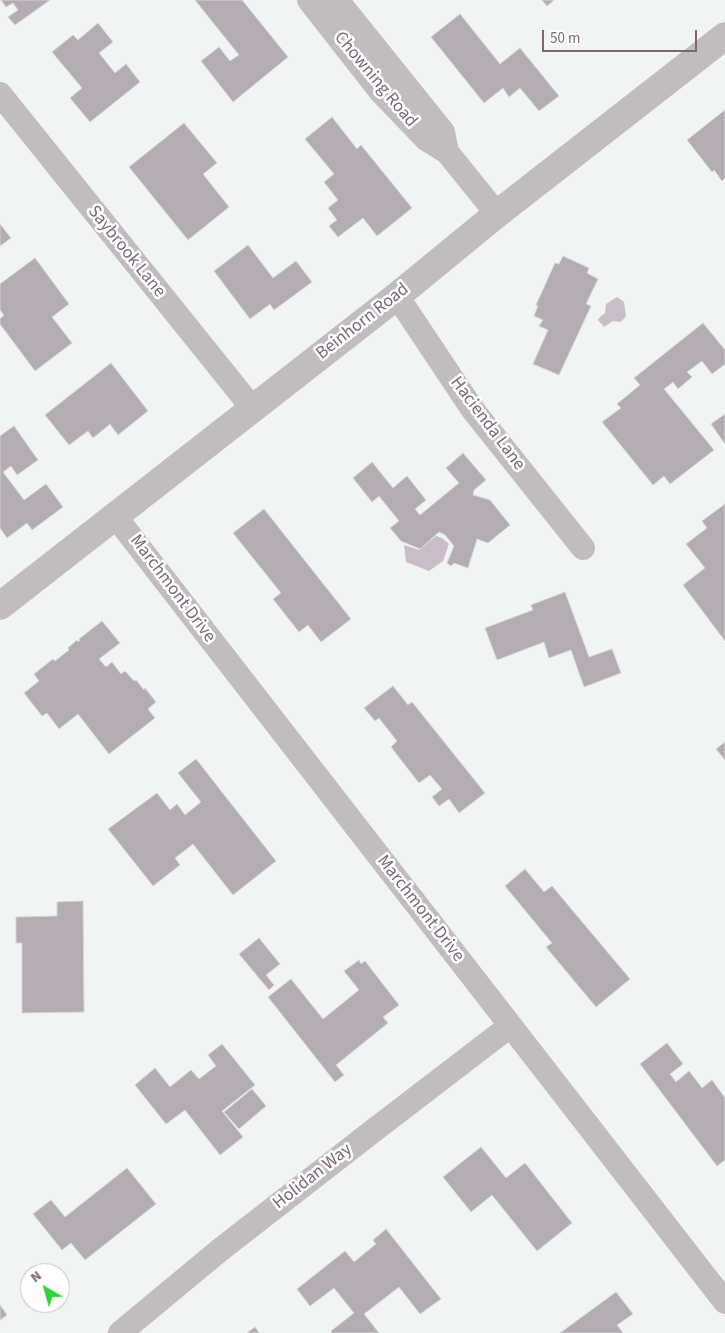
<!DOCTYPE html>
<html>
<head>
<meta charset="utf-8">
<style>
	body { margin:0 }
	#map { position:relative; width:725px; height:1333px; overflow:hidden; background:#f0f4f3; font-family:"Source Sans 3",sans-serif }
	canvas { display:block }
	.north { position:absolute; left:20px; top:1263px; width:50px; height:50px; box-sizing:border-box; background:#fff; border:1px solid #cbc1c9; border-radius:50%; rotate:322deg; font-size:14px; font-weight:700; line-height:20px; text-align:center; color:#7e6578 }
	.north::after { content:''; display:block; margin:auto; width:18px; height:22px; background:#31d235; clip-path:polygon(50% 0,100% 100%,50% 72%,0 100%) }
	.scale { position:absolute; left:542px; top:30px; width:155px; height:22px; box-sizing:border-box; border:2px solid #7e6578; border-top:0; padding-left:6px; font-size:15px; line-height:18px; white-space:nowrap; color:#7e6578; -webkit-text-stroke:4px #fff; paint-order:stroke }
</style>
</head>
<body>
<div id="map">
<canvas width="725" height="1333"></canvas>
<div class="north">N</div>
<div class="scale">50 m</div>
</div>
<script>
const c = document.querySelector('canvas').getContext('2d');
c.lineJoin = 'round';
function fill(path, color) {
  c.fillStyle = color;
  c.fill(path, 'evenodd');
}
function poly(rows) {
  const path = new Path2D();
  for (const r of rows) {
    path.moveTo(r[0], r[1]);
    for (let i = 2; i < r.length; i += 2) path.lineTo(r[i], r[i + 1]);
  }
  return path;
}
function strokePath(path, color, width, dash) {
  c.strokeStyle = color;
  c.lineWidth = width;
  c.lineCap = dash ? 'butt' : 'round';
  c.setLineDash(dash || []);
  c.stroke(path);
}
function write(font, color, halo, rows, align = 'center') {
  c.font = font + ' "Source Sans 3",sans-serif';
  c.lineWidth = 5;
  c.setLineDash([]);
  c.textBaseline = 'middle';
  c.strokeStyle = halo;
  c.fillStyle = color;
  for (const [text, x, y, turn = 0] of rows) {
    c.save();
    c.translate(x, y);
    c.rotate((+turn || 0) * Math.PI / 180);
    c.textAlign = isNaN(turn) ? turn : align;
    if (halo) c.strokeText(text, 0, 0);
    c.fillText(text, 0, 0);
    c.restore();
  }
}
const water = poly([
	[617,297,624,302,626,316,621,322,613,321,604,327,598,320,600,317,605,313,606,304],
	[436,536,442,538,449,544,443,561,429,571,406,562,404,545,419,550]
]);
const building = poly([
	[1,0,50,0,15,25,8,17,18,10,13,3,6,7,1,0],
	[195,0,242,0,288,57,233,102,201,61,219,47,230,61,239,55,195,0],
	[542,0,554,0,547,6,542,0],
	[460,14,500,64,520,48,559,96,539,111,520,88,509,97,503,88,484,103,431,37,460,14],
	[98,23,113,42,99,53,115,73,126,64,140,82,90,122,70,98,82,88,52,52,73,35,78,40,98,23],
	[725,110,725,178,722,181,714,170,712,172,687,140,725,110],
	[332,117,357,149,361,145,412,208,377,236,363,218,338,237,329,226,337,220,328,208,338,200,324,182,334,174,305,139,332,117],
	[184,123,217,163,203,174,229,207,188,240,129,167,184,123],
	[0,224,11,238,0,246,0,224],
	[248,245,273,278,296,261,312,282,274,310,270,304,250,319,214,271,248,245],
	[563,256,589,268,587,273,598,279,586,304,591,306,559,375,533,364,548,330,539,326,543,320,534,316,538,306,536,305,555,263,559,264,563,256],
	[35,258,69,304,52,317,72,343,35,371,0,324,0,319,4,315,0,310,0,284,35,258],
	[703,323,725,350,725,364,712,374,702,361,687,372,692,377,678,389,673,382,664,389,714,450,670,484,664,476,653,485,602,422,621,408,617,404,640,385,634,378,703,323],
	[111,363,148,411,118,435,110,424,93,438,88,431,69,445,45,415,111,363],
	[725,414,725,444,711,424,725,414],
	[14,426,38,460,17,475,11,466,3,472,24,500,46,484,63,507,32,530,27,523,7,538,0,528,0,436,14,426],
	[463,453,486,480,474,490,473,495,490,500,510,525,488,543,477,539,468,568,454,563,451,566,447,563,454,546,445,535,439,532,420,549,401,541,390,528,399,521,379,496,372,502,353,478,372,462,393,488,407,476,426,500,415,509,420,515,459,483,446,468,463,453],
	[725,504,725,641,683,585,705,568,686,544,707,528,702,521,725,504],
	[264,509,351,619,321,642,308,625,299,632,273,599,281,593,233,533,264,509],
	[565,592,589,657,612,649,621,673,584,687,571,650,549,658,544,642,497,660,485,628,533,610,531,605,565,592],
	[102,621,120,643,99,659,106,667,112,662,121,674,125,671,134,681,136,680,144,690,145,688,156,702,148,709,155,718,109,754,78,714,59,729,47,713,42,716,24,693,39,681,34,674,53,659,55,661,69,650,68,648,77,640,78,642,80,640,79,639,102,621],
	[393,686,408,705,412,702,485,793,459,813,449,799,439,806,432,797,442,789,430,775,419,783,391,747,397,741,379,718,375,721,364,708,393,686],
	[725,742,725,760,716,749,725,742],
	[196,759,276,861,233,895,193,844,175,858,180,865,153,886,108,829,157,793,170,810,177,804,185,815,201,802,178,773,196,759],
	[525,869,544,892,552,886,630,979,596,1007,546,947,552,943,505,886,525,869],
	[83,901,84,1012,22,1013,22,943,16,943,16,917,57,916,57,902,83,901],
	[259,938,280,964,266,975,274,985,269,990,239,954,259,938],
	[359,960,361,964,365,961,399,1005,383,1017,388,1023,336,1065,344,1075,335,1082,268,997,291,979,323,1019,359,990,344,971,359,960],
	[667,1043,683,1064,670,1074,676,1082,689,1071,702,1088,712,1080,725,1098,725,1160,717,1166,640,1064,667,1043],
	[222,1044,255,1085,222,1111,243,1137,220,1155,185,1110,166,1124,135,1085,155,1068,170,1087,191,1070,199,1079,216,1066,208,1055,222,1044],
	[252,1089,266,1106,239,1129,224,1112,252,1089],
	[481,1147,506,1178,525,1163,572,1223,537,1251,492,1195,471,1212,443,1177,481,1147],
	[127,1168,156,1204,85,1260,71,1243,62,1250,33,1214,51,1200,65,1217,127,1168],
	[386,1229,441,1299,420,1314,399,1287,364,1314,379,1333,332,1333,331,1331,354,1313,334,1288,310,1306,297,1289,345,1251,354,1262,376,1244,373,1240,386,1229],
	[616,1292,633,1314,617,1325,623,1333,560,1333,616,1292],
	[0,1305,7,1315,0,1320,0,1305],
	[255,1327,259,1333,247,1333,255,1327]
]);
const minor = poly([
	[309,0,381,92,426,139,447,152,497,214],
	[337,0,443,132,447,152],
	[0,94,253,409],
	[397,296,473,410,583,548],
	[115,516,725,1302],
	[120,1333,220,1250,373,1131,510,1026]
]);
const tertiary = poly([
	[0,606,397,296,497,214,725,36]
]);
const streetNames = [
	["Chowning Road",375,80,50],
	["Saybrook Lane",126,252,51],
	["Beinhorn Road",363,322,-38],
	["Hacienda Lane",487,424,53],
	["Marchmont Drive",172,589,53],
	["Marchmont Drive",420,909,52],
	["Holidan Way",313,1177,-38]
];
fill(water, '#cabdc9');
fill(building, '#b5abb3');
strokePath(building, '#d3d5d4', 1);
strokePath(minor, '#c2bbc0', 24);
strokePath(tertiary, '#c2bbc0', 28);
write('18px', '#7e6578', '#fff', streetNames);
</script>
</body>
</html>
